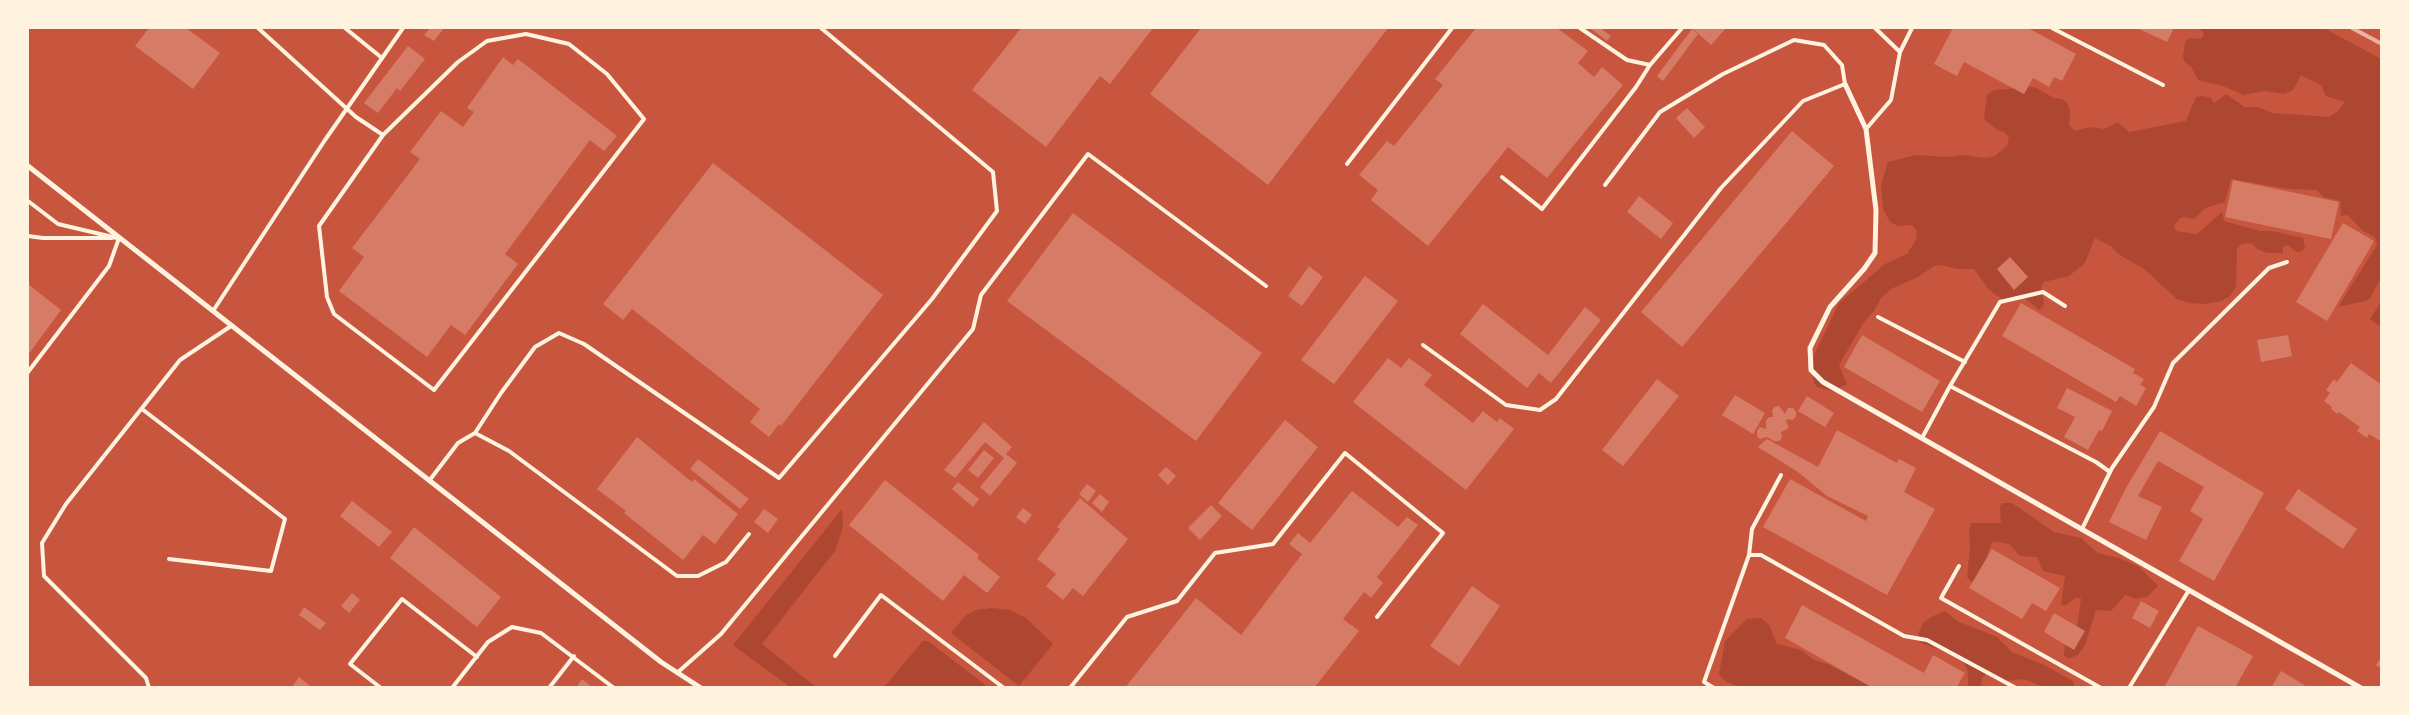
<!DOCTYPE html>
<html>
<head>
<meta charset="utf-8">
<style>
	body { margin:0 }
	#map { position:relative; width:2409px; height:715px; overflow:hidden; background:#c8553d; font-family:"Playfair Display",serif }
	canvas { display:block }
	.frame { position:absolute; inset:0; border:29px solid #fff3e0; pointer-events:none }
</style>
</head>
<body>
<div id="map">
<canvas width="2409" height="715"></canvas>
<div class="frame"></div>
</div>
<script>
const c = document.querySelector('canvas').getContext('2d');
c.lineJoin = 'round';
function fill(path, color) {
  c.fillStyle = color;
  c.fill(path, 'evenodd');
}
function poly(rows) {
  const path = new Path2D();
  for (const r of rows) {
    path.moveTo(r[0], r[1]);
    for (let i = 2; i < r.length; i += 2) path.lineTo(r[i], r[i + 1]);
  }
  return path;
}
function strokePath(path, color, width, dash) {
  c.strokeStyle = color;
  c.lineWidth = width;
  c.lineCap = dash ? 'butt' : 'round';
  c.setLineDash(dash || []);
  c.stroke(path);
}
const green = poly([
	[2199,28,2324,28,2381,59,2381,278,2370,298,2365,301,2338,307,2377,245,2375,237,2363,231,2348,215,2341,216,2340,201,2324,197,2316,190,2288,189,2231,179,2225,202,2206,208,2194,219,2184,217,2180,218,2174,226,2176,231,2197,234,2222,212,2224,221,2260,231,2272,231,2303,238,2305,248,2301,252,2296,252,2288,245,2283,247,2283,253,2267,253,2257,249,2252,243,2241,244,2237,249,2236,287,2230,296,2221,301,2205,304,2189,303,2177,299,2144,269,2118,254,2111,246,2095,238,2085,263,2069,276,2044,282,2041,287,2044,302,2043,307,2039,310,2024,297,2008,303,1989,290,1974,269,1958,269,1940,265,1934,266,1918,277,1891,289,1881,298,1874,311,1864,322,1839,365,1847,384,1833,391,1817,387,1814,383,1813,372,1814,355,1839,303,1885,264,1907,254,1916,240,1917,231,1912,225,1898,226,1890,222,1883,209,1881,185,1888,162,1916,155,1947,157,1962,155,1987,158,1995,156,2007,146,2009,137,2004,132,1997,130,1984,119,1987,95,1994,90,2034,87,2054,98,2062,99,2068,104,2070,111,2069,125,2075,131,2090,127,2104,129,2118,122,2129,132,2186,121,2196,97,2202,96,2211,98,2214,103,2226,94,2245,107,2257,107,2273,113,2329,117,2338,111,2345,102,2326,96,2321,85,2301,75,2293,90,2284,94,2264,91,2244,95,2223,86,2198,80,2192,68,2184,61,2183,56,2185,42,2189,38,2201,39,2204,34],
	[2381,302,2381,327,2370,319],
	[2002,503,2012,503,2054,532,2081,538,2098,553,2119,558,2139,567,2158,586,2147,597,2136,599,2125,595,2111,611,2096,610,2085,645,2078,655,2068,659,2064,655,2065,644,2077,627,2081,598,2075,598,2066,605,2061,605,2065,576,2043,571,2037,557,2020,556,2009,544,1993,541,1988,552,1985,573,1974,584,1967,577,1970,548,1969,528,1972,523,2001,523,2000,507],
	[842,509,843,527,835,551,762,644,816,687,790,687,733,645],
	[992,608,1010,610,1026,618,1053,644,1019,686,951,633,965,616,976,610],
	[1945,611,1957,621,1997,637,2012,652,2044,665,2073,681,2075,687,2043,687,2024,679,2004,681,1990,674,1986,674,1982,678,1981,687,1968,687,1968,672,1962,657,1921,643,1918,634,1923,623,1931,617],
	[1761,618,1769,625,1777,644,1801,650,1814,660,1830,665,1871,687,1741,688,1725,681,1719,674,1725,641,1747,619],
	[923,641,928,641,988,687,884,687]
]);
const building = poly([
	[149,28,186,28,220,53,193,89,135,46],
	[430,28,444,28,434,41,424,35],
	[1021,28,1153,28,1110,84,1100,76,1046,147,972,90],
	[1201,28,1388,28,1268,185,1150,94],
	[1476,28,1557,28,1588,51,1578,63,1594,77,1602,67,1623,85,1547,178,1508,147,1428,246,1371,200,1378,190,1359,175,1387,141,1394,146,1443,85,1435,79],
	[1590,28,1600,28,1611,36,1607,41],
	[1692,28,1726,28,1711,45],
	[1953,28,2028,28,2076,54,2062,81,2054,77,2049,87,2033,78,2024,94,1964,62,1957,76,1934,64],
	[2137,28,2174,28,2167,42],
	[1692,29,1698,34,1663,81,1657,76],
	[408,46,425,59,400,91,397,88,378,113,364,103],
	[503,57,513,65,518,59,617,136,604,151,590,140,505,254,518,264,465,335,451,325,427,357,339,291,364,257,352,248,420,159,410,152,441,111,463,127,474,112,467,108],
	[1687,108,1705,127,1694,138,1676,118],
	[1792,131,1834,166,1682,347,1641,312],
	[713,163,883,295,781,426,779,424,769,437,750,422,760,409,632,309,623,320,603,304],
	[2233,180,2339,202,2331,239,2225,217],
	[1639,196,1673,223,1661,239,1627,212],
	[1073,213,1262,353,1196,441,1007,301],
	[2343,223,2374,241,2327,321,2296,302],
	[2010,257,2028,277,2014,290,1997,269],
	[1309,266,1323,277,1302,306,1288,296],
	[1365,276,1398,301,1334,384,1301,360],
	[28,284,61,310,28,355],
	[2021,303,2135,369,2133,373,2144,379,2140,385,2146,388,2136,406,2120,396,2116,402,2002,336],
	[1483,304,1548,355,1585,307,1601,320,1551,383,1539,373,1527,388,1460,334],
	[1862,335,1940,381,1922,412,1844,367],
	[2288,335,2292,356,2261,362,2257,340],
	[1388,358,1401,368,1409,358,1432,375,1424,385,1473,423,1483,411,1497,422,1500,418,1514,429,1466,490,1353,402],
	[2351,363,2382,385,2382,442,2369,434,2367,438,2357,431,2360,427,2339,412,2337,414,2331,409,2332,407,2324,401,2330,393,2326,390,2334,379,2337,382],
	[1657,379,1679,396,1623,466,1602,450],
	[2067,388,2112,411,2102,431,2099,430,2088,450,2064,437,2075,417,2057,408],
	[1735,395,1765,413,1753,434,1722,415],
	[1807,396,1834,413,1825,427,1798,411],
	[1779,406,1785,414,1788,408,1793,408,1796,411,1796,416,1793,420,1788,419,1786,421,1789,428,1781,432,1782,438,1779,441,1774,441,1767,437,1760,439,1757,436,1757,431,1760,427,1766,429,1766,421,1769,417,1773,417,1772,410,1775,407],
	[1285,420,1318,447,1252,530,1218,503],
	[984,422,1012,447,1006,454,1017,463,990,496,980,487,1004,458,985,442,955,478,944,470],
	[1837,430,1897,463,1899,459,1916,468,1904,492,1935,509,1887,595,1763,527,1790,479,1866,521,1868,516,1827,496,1798,472,1758,447,1767,439,1818,467],
	[2160,431,2264,493,2214,581,2179,561,2203,519,2190,511,2204,487,2158,461,2138,496,2162,507,2146,540,2109,522,2126,488],
	[637,437,692,482,694,479,738,514,715,544,703,535,683,560,624,513,626,511,597,489],
	[984,450,994,458,978,478,968,470],
	[698,459,749,499,740,509,690,469],
	[1166,467,1176,476,1168,485,1158,475],
	[885,480,979,555,977,558,1000,577,987,593,964,575,943,601,849,525],
	[958,482,979,499,973,507,952,489],
	[1087,484,1096,491,1088,502,1079,494],
	[2298,489,2357,529,2343,549,2285,509],
	[1352,491,1398,527,1407,517,1418,525,1377,577,1383,583,1371,598,1364,592,1343,619,1359,631,1314,688,1125,688,1196,598,1241,635,1302,554,1289,544,1298,533,1310,543],
	[1100,494,1109,502,1102,512,1092,503],
	[1080,498,1128,539,1083,596,1073,588,1063,600,1046,586,1056,574,1037,559,1060,529,1057,527],
	[352,501,392,532,379,547,340,516],
	[1211,505,1222,516,1200,540,1188,528],
	[1023,508,1032,515,1025,524,1016,517],
	[764,509,778,519,768,533,754,522],
	[414,527,501,597,477,627,390,558],
	[1992,549,2060,588,2046,611,2032,603,2022,619,1969,588],
	[1472,586,1500,606,1459,666,1430,646],
	[352,593,360,600,349,613,341,606],
	[2141,601,2159,611,2150,628,2132,618],
	[1802,605,1924,673,1933,655,1965,673,1956,688,1873,688,1785,638],
	[304,607,326,623,320,630,299,615],
	[2054,613,2085,631,2074,650,2044,632],
	[2198,626,2253,656,2235,688,2164,688],
	[2382,656,2382,669,2376,665],
	[2281,671,2309,688,2271,688],
	[299,677,313,688,291,688],
	[582,679,593,688,576,688]
]);
const service = poly([
	[258,28,356,117,383,135,319,226,327,297,334,314,434,390,644,119,607,74,569,44,526,34,487,41,458,62,383,135],
	[345,28,382,58],
	[1580,28,1627,60,1650,65,1682,28],
	[2052,28,2163,85],
	[1900,52,1912,28],
	[1866,129,1891,100,1900,52,1875,28],
	[1347,164,1452,28],
	[1502,177,1542,209,1636,87,1650,65],
	[28,201,58,224,117,238],
	[28,236,43,238,112,238],
	[213,311,325,140,403,28],
	[1878,317,1965,362],
	[1423,345,1506,405,1540,410,1556,399,1721,188,1803,101,1845,84,1842,65,1824,45,1794,40,1723,74,1660,112,1605,185],
	[28,372,109,266,119,238],
	[1950,386,2000,302,2043,292,2065,306],
	[142,409,285,519,271,571,169,559],
	[475,433,501,393,535,347,559,333,584,344,779,478,880,360,932,299,997,211,993,172,821,28],
	[1922,438,1950,386,2096,462,2110,472],
	[429,481,458,443,475,433,509,451,677,576,698,576,726,562,749,534],
	[2082,529,2112,468,2154,407,2173,363,2269,268,2287,262],
	[1749,555,1761,555,1904,636,1927,640,2016,688],
	[1959,566,1941,598,2101,688],
	[835,656,881,595,1004,688],
	[677,673,721,634,973,329,981,295,1088,154,1266,286],
	[149,688,146,678,44,576,42,543,66,504,180,360,231,326],
	[381,688,350,664,402,599,477,657],
	[452,688,488,642,512,627,541,633,614,688],
	[549,688,574,656],
	[1070,688,1127,617,1177,601,1215,553,1273,544,1345,453,1443,533,1377,617],
	[1714,688,1704,682,1749,555,1752,529,1781,475],
	[2129,688,2189,590]
]);
const minor = poly([
	[1845,84,1866,129,1876,210,1875,253,1864,269,1830,307,1810,348,1811,370,1823,382,2361,688],
	[28,166,661,662,701,688]
]);
const rail = poly([
	[2352,28,2382,44],
	[2381,28,2382,28]
]);
fill(green, '#ae4732');
fill(building, '#d67c66');
strokePath(service, '#fff3e0', 4);
strokePath(minor, '#fff3e0', 5);
strokePath(rail, '#e9b49f', 4);
</script>
</body>
</html>
